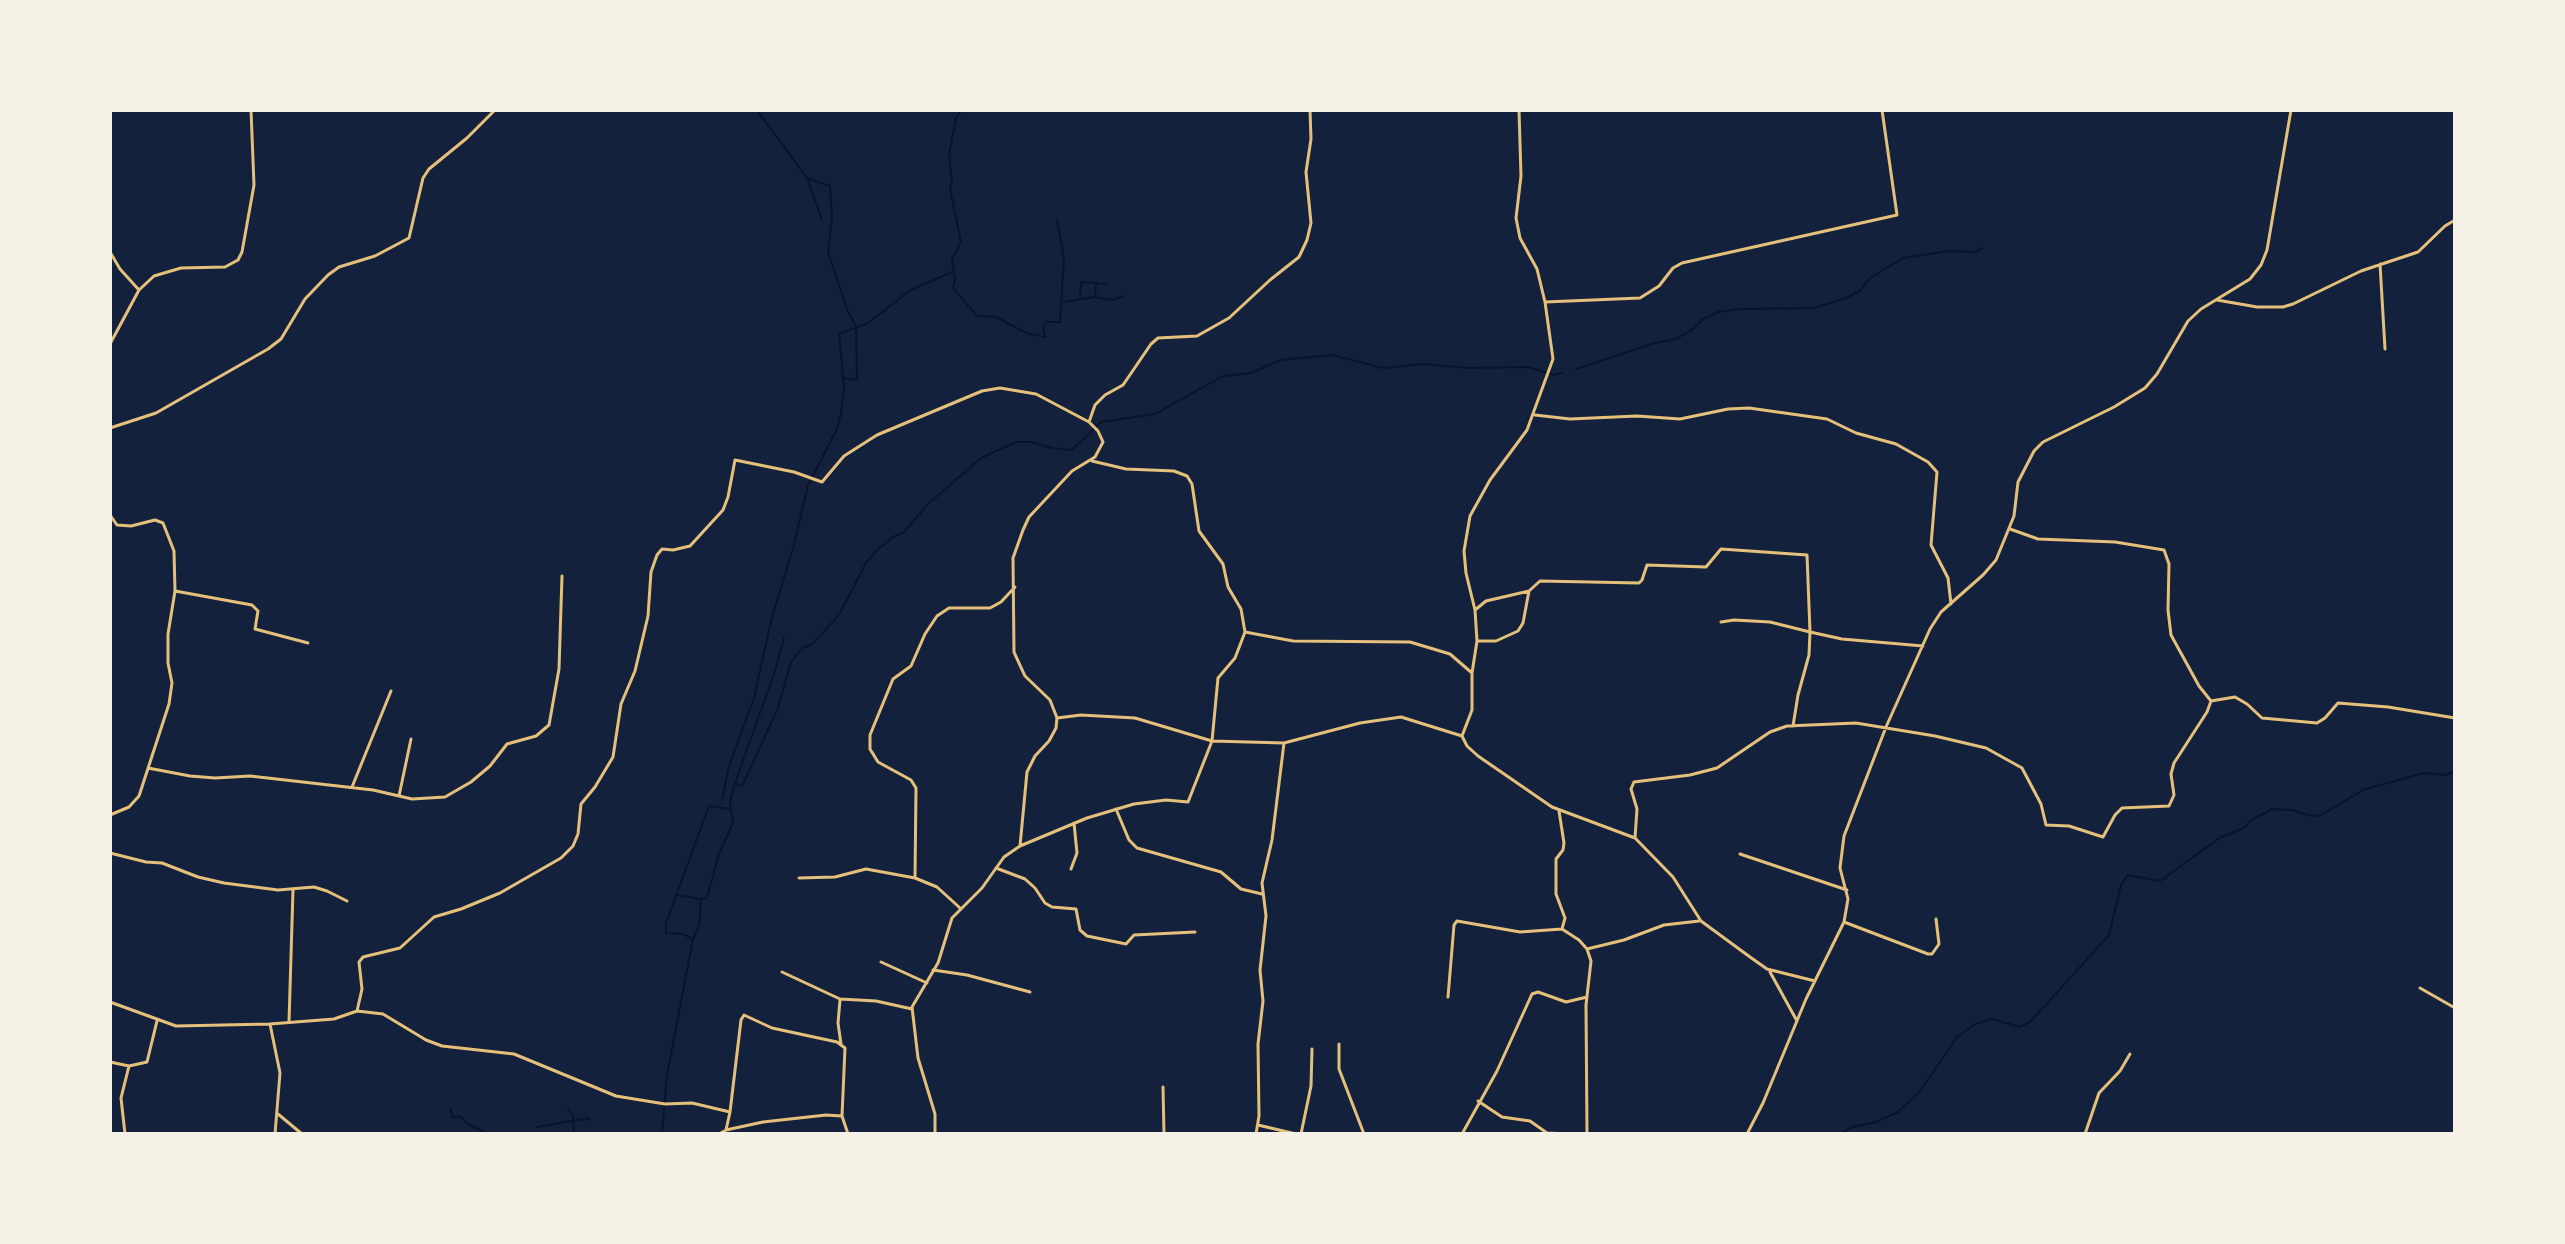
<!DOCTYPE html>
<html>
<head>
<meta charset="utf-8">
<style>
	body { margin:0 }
	#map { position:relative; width:2565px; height:1244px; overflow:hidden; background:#14213d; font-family:"PT Serif",serif }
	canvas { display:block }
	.frame { position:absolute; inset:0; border:112px solid #f6f1e7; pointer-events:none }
</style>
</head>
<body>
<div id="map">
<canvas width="2565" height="1244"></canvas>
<div class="frame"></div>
</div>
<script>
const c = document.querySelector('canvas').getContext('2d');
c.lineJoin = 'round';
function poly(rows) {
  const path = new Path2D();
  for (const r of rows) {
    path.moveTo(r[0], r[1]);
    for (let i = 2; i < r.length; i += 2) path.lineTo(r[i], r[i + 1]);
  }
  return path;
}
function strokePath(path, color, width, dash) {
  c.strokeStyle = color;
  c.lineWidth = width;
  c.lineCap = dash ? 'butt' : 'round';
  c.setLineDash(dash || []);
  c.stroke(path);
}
const stream = poly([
	[757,110,807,178,822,220],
	[962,110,956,118,949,155,952,180,950,189,961,242,952,259,955,278,953,288,977,316,996,317,1026,333,1045,337,1043,327,1046,322,1060,322,1064,258,1057,220],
	[807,178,830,186,832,216,828,252,848,312,856,326,857,380,843,378],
	[1095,296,1096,283],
	[1080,297,1081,282,1106,284],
	[1064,302,1094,297,1113,300,1123,296],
	[1576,369,1651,344,1676,339,1692,330,1703,319,1718,312,1741,309,1814,308,1846,298,1861,290,1870,278,1903,258,1949,251,1975,252,1983,248],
	[735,783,742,786,778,708,791,662,802,648,811,645,831,624,841,611,866,563,877,550,893,537,904,532,928,504,981,458,1016,442,1031,442,1052,448,1072,450,1101,422,1155,414,1223,376,1251,373,1281,360,1332,355,1383,368,1422,364,1469,368,1528,367,1554,375,1562,373],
	[722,800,729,766,754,698,772,617,794,545,808,485,837,429,841,413,844,387,839,334,868,323,909,291,954,271],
	[677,895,701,899,699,925,693,939],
	[701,899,707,898,719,854,733,823,730,802,735,783,775,671,784,638],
	[568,1108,573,1116,574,1134],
	[450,1109,454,1118,460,1116,468,1124,488,1134],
	[537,1127,588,1118,590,1120],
	[662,1134,667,1075,693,939,683,934,666,933,666,923,709,806,731,809],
	[1840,1134,1852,1127,1876,1122,1898,1112,1921,1090,1957,1037,1975,1024,1992,1019,2020,1027,2031,1021,2109,935,2121,885,2128,875,2160,881,2221,837,2242,829,2253,819,2272,809,2292,810,2311,816,2321,815,2365,789,2425,773,2445,775,2455,771]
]);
const minor = poly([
	[110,252,120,269,139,290],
	[2380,264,2385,349],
	[2217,300,2257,307,2283,307,2293,304,2361,271,2418,252,2445,226,2455,220],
	[1545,302,1640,298,1659,286,1673,268,1682,263,1897,215,1882,110],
	[110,344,139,290,154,276,181,268,225,267,238,260,242,252,254,185,251,110],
	[1535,415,1570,419,1637,416,1680,419,1728,409,1749,408,1827,419,1856,433,1896,444,1928,462,1937,472,1931,545,1948,578,1951,604],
	[110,428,156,413,268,349,281,339,305,299,328,275,339,267,375,256,409,238,423,178,429,169,467,138,495,110],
	[1092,461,1126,469,1174,471,1187,476,1192,484,1199,531,1223,564,1228,587,1241,609,1245,632],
	[110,515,117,525,131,526,155,520,163,523,174,551,175,591,252,605,258,611,255,629,308,643],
	[2010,529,2038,539,2115,542,2164,550,2169,564,2168,610,2171,635,2199,686,2211,701],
	[1475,610,1486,601,1529,591,1540,581,1639,583,1642,580,1647,565,1706,567,1721,549,1807,555,1810,632,1842,639,1923,646],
	[1721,622,1734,620,1770,622,1810,632,1809,655,1798,695,1793,726],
	[1477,641,1496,641,1518,631,1523,623,1529,591],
	[2211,701,2235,697,2247,704,2262,718,2317,723,2325,718,2338,703,2388,707,2455,718],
	[1057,718,1081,715,1135,718,1212,741,1218,678,1235,658,1245,632,1293,641,1410,642,1450,654,1472,673],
	[1462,736,1472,710,1472,673,1477,641,1475,610,1466,573,1464,551,1470,516,1490,480,1527,430,1553,359,1545,302,1537,269,1520,238,1516,218,1521,176,1519,110],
	[1462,736,1467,746,1478,756,1552,807,1635,838,1673,877,1701,921,1750,957,1767,969,1815,981],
	[148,768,190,776,215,778,250,776,373,790,412,799,445,797,471,782,490,766,507,744,536,736,549,725,559,669,562,576],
	[352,787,391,691],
	[399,796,411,739],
	[1116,809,1129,840,1137,848,1221,872,1241,889,1262,894],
	[1559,811,1564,843,1563,850,1556,859,1556,894,1565,918,1562,929],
	[110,815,129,807,139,796,169,704,172,683,168,663,168,634,175,591],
	[1635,838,1637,809,1631,789,1634,782,1690,775,1717,768,1770,732,1787,726,1856,723,1935,736,1986,748,2022,768,2041,804,2046,825,2069,826,2103,837,2115,815,2122,808,2169,806,2174,795,2171,774,2174,763,2207,712,2211,701],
	[1020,846,1027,772,1035,756,1049,741,1056,728,1057,718,1050,700,1025,676,1014,652,1013,558,1023,530,1029,517,1072,471,1095,457,1103,442,1098,431,1089,422,1095,405,1105,395,1123,385,1151,344,1158,338,1197,336,1229,318,1270,280,1299,257,1307,240,1311,223,1306,172,1311,139,1310,110],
	[110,853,146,862,162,863,198,877,224,883,278,890,314,887,327,891,347,901],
	[1740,854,1847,890],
	[996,868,1025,879,1035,888,1045,903,1052,907,1076,909,1080,930,1087,936,1126,944,1134,935,1195,932],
	[1071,869,1077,853,1074,823],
	[799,878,835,877,866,869,915,878],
	[960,908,937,887,915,878,916,788,911,780,878,762,870,749,870,735,893,679,911,666,925,634,937,616,949,608,990,608,1001,602,1015,587],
	[1844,922,1928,954,1932,954,1939,944,1936,919],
	[1587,949,1624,940,1664,925,1699,921],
	[881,962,927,983],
	[933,970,967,975,1030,992],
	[782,972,840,999,876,1001,912,1009],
	[1770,972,1797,1021],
	[2420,988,2455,1008],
	[1448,997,1454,925,1457,921,1520,932,1562,929,1579,940,1587,949,1591,961,1586,1005,1587,1134],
	[840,1000,838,1023,841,1044],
	[110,1002,176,1026,270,1024,334,1019,357,1011,383,1014,426,1040,442,1046,514,1054,616,1096,665,1104,692,1103,730,1112],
	[357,1011,362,989,359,962,363,957,400,948,434,917,461,909,500,893,561,858,573,846,578,834,581,804,595,787,613,757,621,704,635,671,648,616,651,572,657,555,662,549,673,550,690,546,723,510,728,497,735,460,794,472,822,482,844,456,877,435,982,391,1000,388,1036,394,1089,422],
	[289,1022,293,890],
	[270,1024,280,1073,275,1134],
	[1339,1044,1339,1069,1364,1134],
	[110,1062,129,1066,147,1062,157,1021],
	[1163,1087,1164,1134],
	[1478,1101,1502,1117,1530,1121,1547,1133,1569,1134],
	[278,1114,302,1134],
	[1258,1125,1296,1134],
	[726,1130,730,1112,741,1020,744,1015,772,1028,837,1042,845,1048,842,1116],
	[125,1134,121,1098,129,1066],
	[719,1134,726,1130,763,1122,826,1115,842,1116,848,1134],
	[935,1134,935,1114,918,1058,912,1007,938,963,952,918,982,888,1004,857,1020,846,1087,818,1134,804,1166,800,1188,802,1212,741,1284,743,1360,723,1401,717,1462,736],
	[1256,1134,1259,1116,1258,1044,1263,1001,1260,970,1266,916,1262,883,1272,840,1284,743],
	[1301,1134,1311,1086,1312,1049],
	[1462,1134,1497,1071,1532,994,1538,992,1566,1002,1587,997],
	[1747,1134,1763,1103,1806,999,1844,922,1848,899,1840,868,1844,836,1886,727,1930,629,1941,612,1983,575,1996,560,2014,516,2018,482,2034,451,2043,442,2114,407,2145,388,2157,374,2188,321,2201,309,2250,279,2261,265,2267,250,2291,110],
	[2085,1134,2099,1093,2120,1071,2130,1054]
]);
strokePath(stream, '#0b132b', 2);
strokePath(minor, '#e5c07b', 3);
</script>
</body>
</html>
